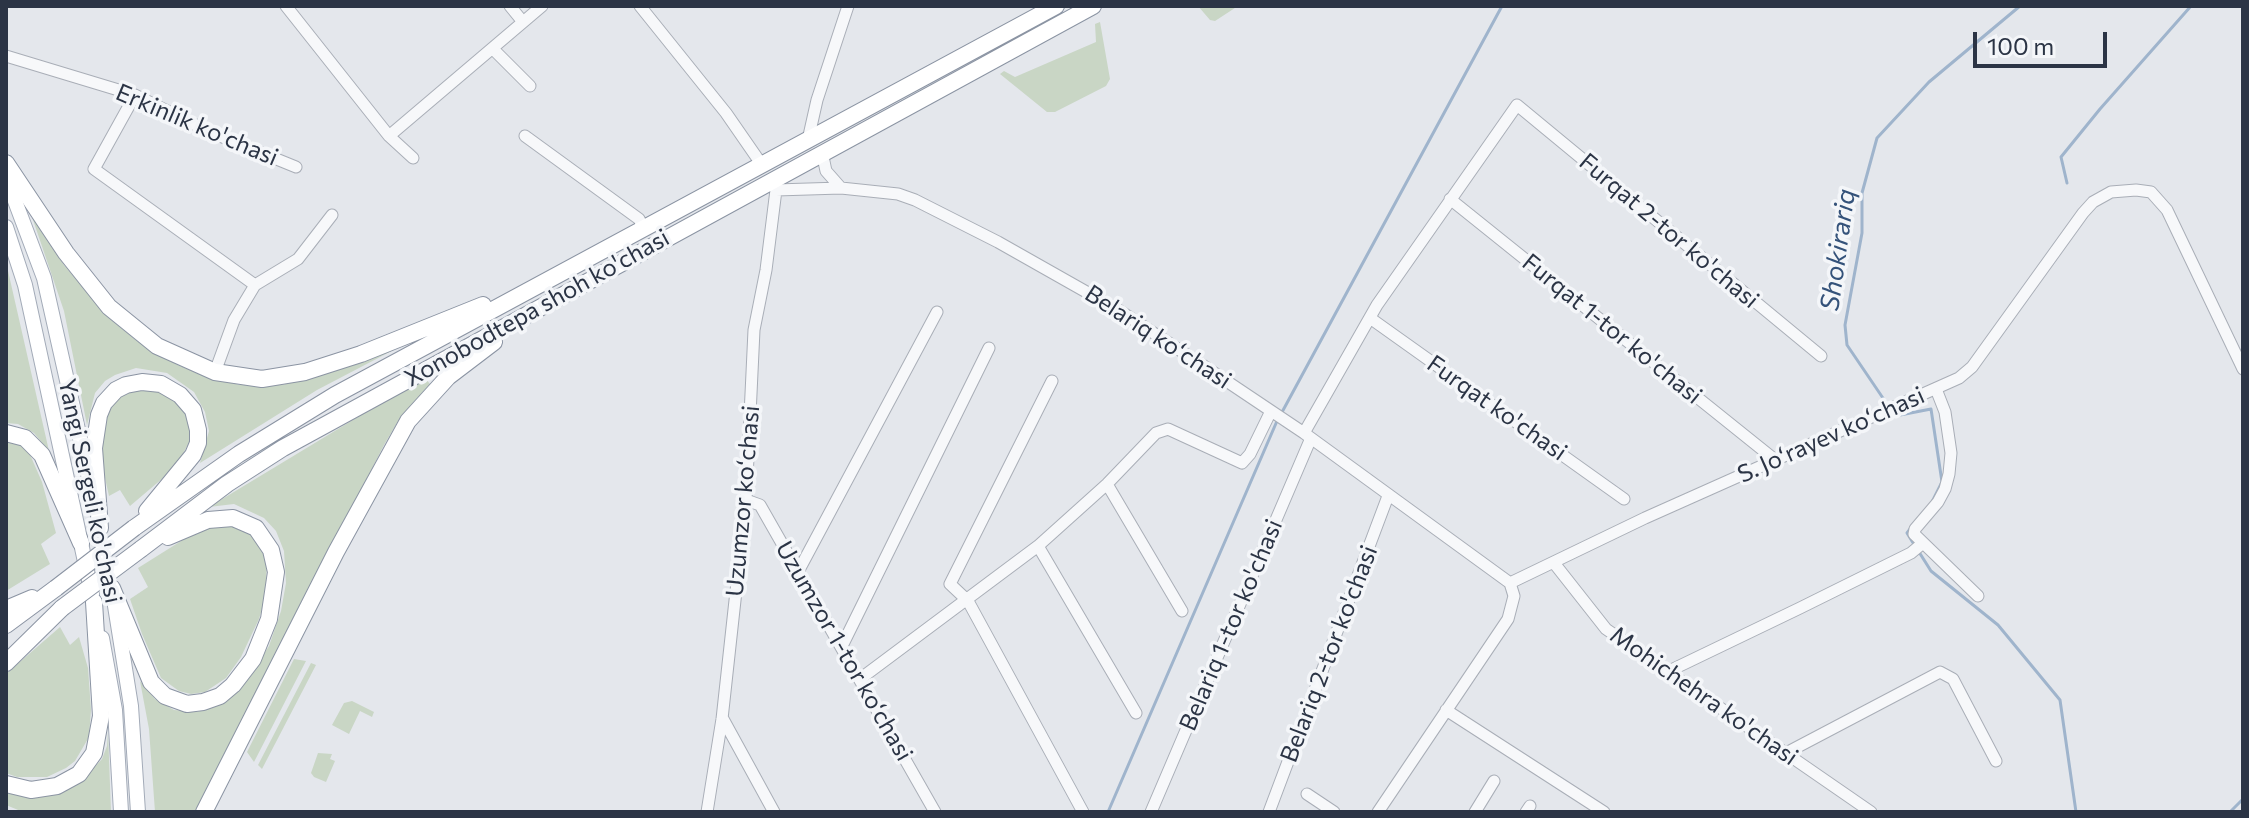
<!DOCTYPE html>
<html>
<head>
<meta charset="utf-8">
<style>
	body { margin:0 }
	#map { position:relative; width:2249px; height:818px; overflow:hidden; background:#e4e7ec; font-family:Commissioner,sans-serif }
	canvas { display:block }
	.frame { position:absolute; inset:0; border:8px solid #2b3445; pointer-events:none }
	.scale { position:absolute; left:1973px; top:32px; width:134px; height:36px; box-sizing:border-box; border:4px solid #2b3445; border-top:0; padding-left:10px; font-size:24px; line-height:28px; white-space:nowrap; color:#2b3445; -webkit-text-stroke:6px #f4f6f9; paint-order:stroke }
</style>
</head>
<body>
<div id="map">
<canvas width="2249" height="818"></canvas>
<div class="frame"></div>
<div class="scale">100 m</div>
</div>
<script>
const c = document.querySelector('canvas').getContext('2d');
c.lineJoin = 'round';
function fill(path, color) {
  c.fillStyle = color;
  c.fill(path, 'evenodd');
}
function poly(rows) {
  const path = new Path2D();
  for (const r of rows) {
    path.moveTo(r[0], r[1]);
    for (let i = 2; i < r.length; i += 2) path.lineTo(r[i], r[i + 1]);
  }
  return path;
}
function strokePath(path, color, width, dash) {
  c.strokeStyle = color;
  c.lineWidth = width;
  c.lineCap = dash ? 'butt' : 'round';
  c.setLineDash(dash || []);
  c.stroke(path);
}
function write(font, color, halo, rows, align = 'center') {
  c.font = font + ' Commissioner,sans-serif';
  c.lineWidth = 7;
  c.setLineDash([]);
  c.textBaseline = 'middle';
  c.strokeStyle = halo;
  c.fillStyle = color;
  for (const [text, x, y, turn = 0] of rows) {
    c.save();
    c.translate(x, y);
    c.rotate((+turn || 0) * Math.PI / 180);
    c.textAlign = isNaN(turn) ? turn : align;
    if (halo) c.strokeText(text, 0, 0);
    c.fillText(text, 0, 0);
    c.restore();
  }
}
const green = poly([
	[1198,6,1238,6,1215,21,1210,20],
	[1100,22,1110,79,1106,86,1055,112,1047,112,1000,74,1004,71,1015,77,1096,42,1095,24],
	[31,214,64,265,108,317,137,341,178,365,206,377,240,385,282,385,312,377,424,334,317,390,200,463,209,431,205,412,194,392,167,373,136,368,115,375,105,381,95,393,87,425,64,311],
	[6,262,49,451,34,433,18,424,6,423],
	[424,377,430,384,401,416,384,445,197,812,155,812,149,729,140,681,155,699,174,710,197,712,221,704,242,687,269,646,281,611,286,583,284,551,276,531,264,518,234,504,209,507],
	[159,388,187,411,191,438,182,456,163,478,130,506,120,490,109,496,101,460,104,417,120,393],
	[6,440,20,444,28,450,42,482,56,533,41,544,50,564,6,591],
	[233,523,260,539,267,563,265,599,259,619,241,657,226,678,205,692,191,694,179,691,161,678,142,634,130,599,148,587,138,568,205,526],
	[60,627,70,645,79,637,88,668,91,710,89,737,75,761,66,768,47,777,17,777,6,773,6,674],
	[294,659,306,661,254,762,247,752],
	[311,663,316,665,262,769,258,765],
	[352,701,374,712,372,717,360,711,349,734,332,725,344,703],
	[108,731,111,812,23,812,6,805,6,789,34,797,46,796,69,789,80,782,102,759,107,746],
	[318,753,332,754,330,759,335,761,326,782,314,777,311,773]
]);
const stream = poly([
	[2067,183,2061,157,2100,109,2191,6],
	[1889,407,1847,345,1845,325,1862,233,1862,193,1877,138,1929,82,2020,6],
	[1893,413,1895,416,1931,409,1942,482,1932,502],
	[1281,414,1502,6],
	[1910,529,1907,533,1915,546],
	[1919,552,1931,571,1998,625,2060,700,2076,812],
	[1108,812,1277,421],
	[2230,812,2243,799]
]);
const minor = poly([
	[286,6,389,136,413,158],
	[510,6,523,22],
	[640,6,726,113,762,165],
	[493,49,530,86],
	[6,56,135,95,210,132,296,167],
	[135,95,94,169,255,285],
	[389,136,542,6],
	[525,136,639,219,644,229],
	[808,140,817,100,848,6],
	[822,152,826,171,841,188],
	[771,180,776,190,841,188,898,194,915,200,998,242,1120,311,1207,368,1304,433,1510,583],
	[1450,199,1774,459],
	[1370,318,1624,499],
	[215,372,234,320,255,285,298,259,332,215],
	[1052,381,950,584,968,601,1083,812],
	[1936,389,1945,412,1951,453,1949,474,1945,489,1938,502,1915,529,1914,534,1978,596],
	[1304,433,1377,305,1517,105,1821,356],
	[1107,484,1182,611],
	[746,500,760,505,935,812],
	[1038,546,1136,713],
	[1554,563,1606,629,1871,812],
	[799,570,937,312],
	[1510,583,1645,518,1959,378,1972,367,2083,213,2093,202,2111,192,2136,190,2151,192,2167,210,2243,369],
	[842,646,989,348],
	[1667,672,1800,608,1911,553,1923,543],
	[860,679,1038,546,1107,484,1156,433,1168,429,1242,463,1250,454,1271,411],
	[1446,710,1604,812],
	[723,719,774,812],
	[1786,753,1940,672,1953,679,1996,761],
	[1307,794,1334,812],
	[707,812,722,719,746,500,754,330,766,270,776,190],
	[1151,812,1311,438],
	[1269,812,1388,496],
	[1378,812,1508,619,1514,596,1510,583],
	[1475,812,1494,781],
	[1526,812,1530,806]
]);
const major = poly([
	[6,177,44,278,92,492],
	[6,227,25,285,92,594],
	[115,606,131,706,138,812],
	[102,638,115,710,121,812]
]);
const highway = poly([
	[6,163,66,253,109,307,157,346,215,372,262,379,305,372,361,354,483,305],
	[6,433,25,438,42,455,81,543],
	[100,528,94,448,99,415,104,403,116,390,126,385,142,382,161,384,180,395,193,410,198,430,198,443,193,455,147,511],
	[134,528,239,454,335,395,1056,6],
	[141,549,227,484,283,448,1093,6],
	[112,588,151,682,165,696,187,704,203,702,220,696,233,685,253,659,269,619,276,572,271,550,256,528,233,518,208,520,168,537],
	[6,609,32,598],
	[6,625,56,588],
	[6,663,62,608],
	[6,784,31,790,57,786,79,774,94,753,101,716,94,602],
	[204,812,336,552,408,421,448,377,494,342]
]);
const highwayBridge = poly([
	[56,588,134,528],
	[62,608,141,549]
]);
const streetNames = [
	["Erkinlik ko'chasi",197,125,23],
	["Furqat 2-tor ko'chasi",1669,231,40],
	["Xonobodtepa shoh ko'chasi",537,308,-29],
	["Furqat 1-tor ko'chasi",1612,329,39],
	["Belariq koʻchasi",1158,337,33],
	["Furqat ko'chasi",1497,408,35],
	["S. Joʻrayev koʻchasi",1831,435,-24],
	["Yangi Sergeli ko'chasi",90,491,78],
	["Uzumzor koʻchasi",743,501,-85],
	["Belariq 1-tor ko'chasi",1231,625,-67],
	["Uzumzor 1-tor ko‘chasi",844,651,60],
	["Belariq 2-tor ko'chasi",1329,654,-69],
	["Mohichehra ko'chasi",1704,696,35]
];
const waterNames = [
	["Shokirariq",1838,250,-82]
];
fill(green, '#c9d6c5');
strokePath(stream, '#9fb4cc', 3);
strokePath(minor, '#a9aeb7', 13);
strokePath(major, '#a3abb8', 16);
strokePath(highway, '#8b94a3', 18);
strokePath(minor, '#f7f8fa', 11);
strokePath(major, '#fff', 14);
strokePath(highway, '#fff', 16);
strokePath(highwayBridge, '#8b94a3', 18, []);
strokePath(highwayBridge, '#fff', 16);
write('24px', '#2b3445', '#f4f6f9', streetNames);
write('italic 26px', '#34527a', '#f4f6f9', waterNames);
</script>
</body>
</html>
